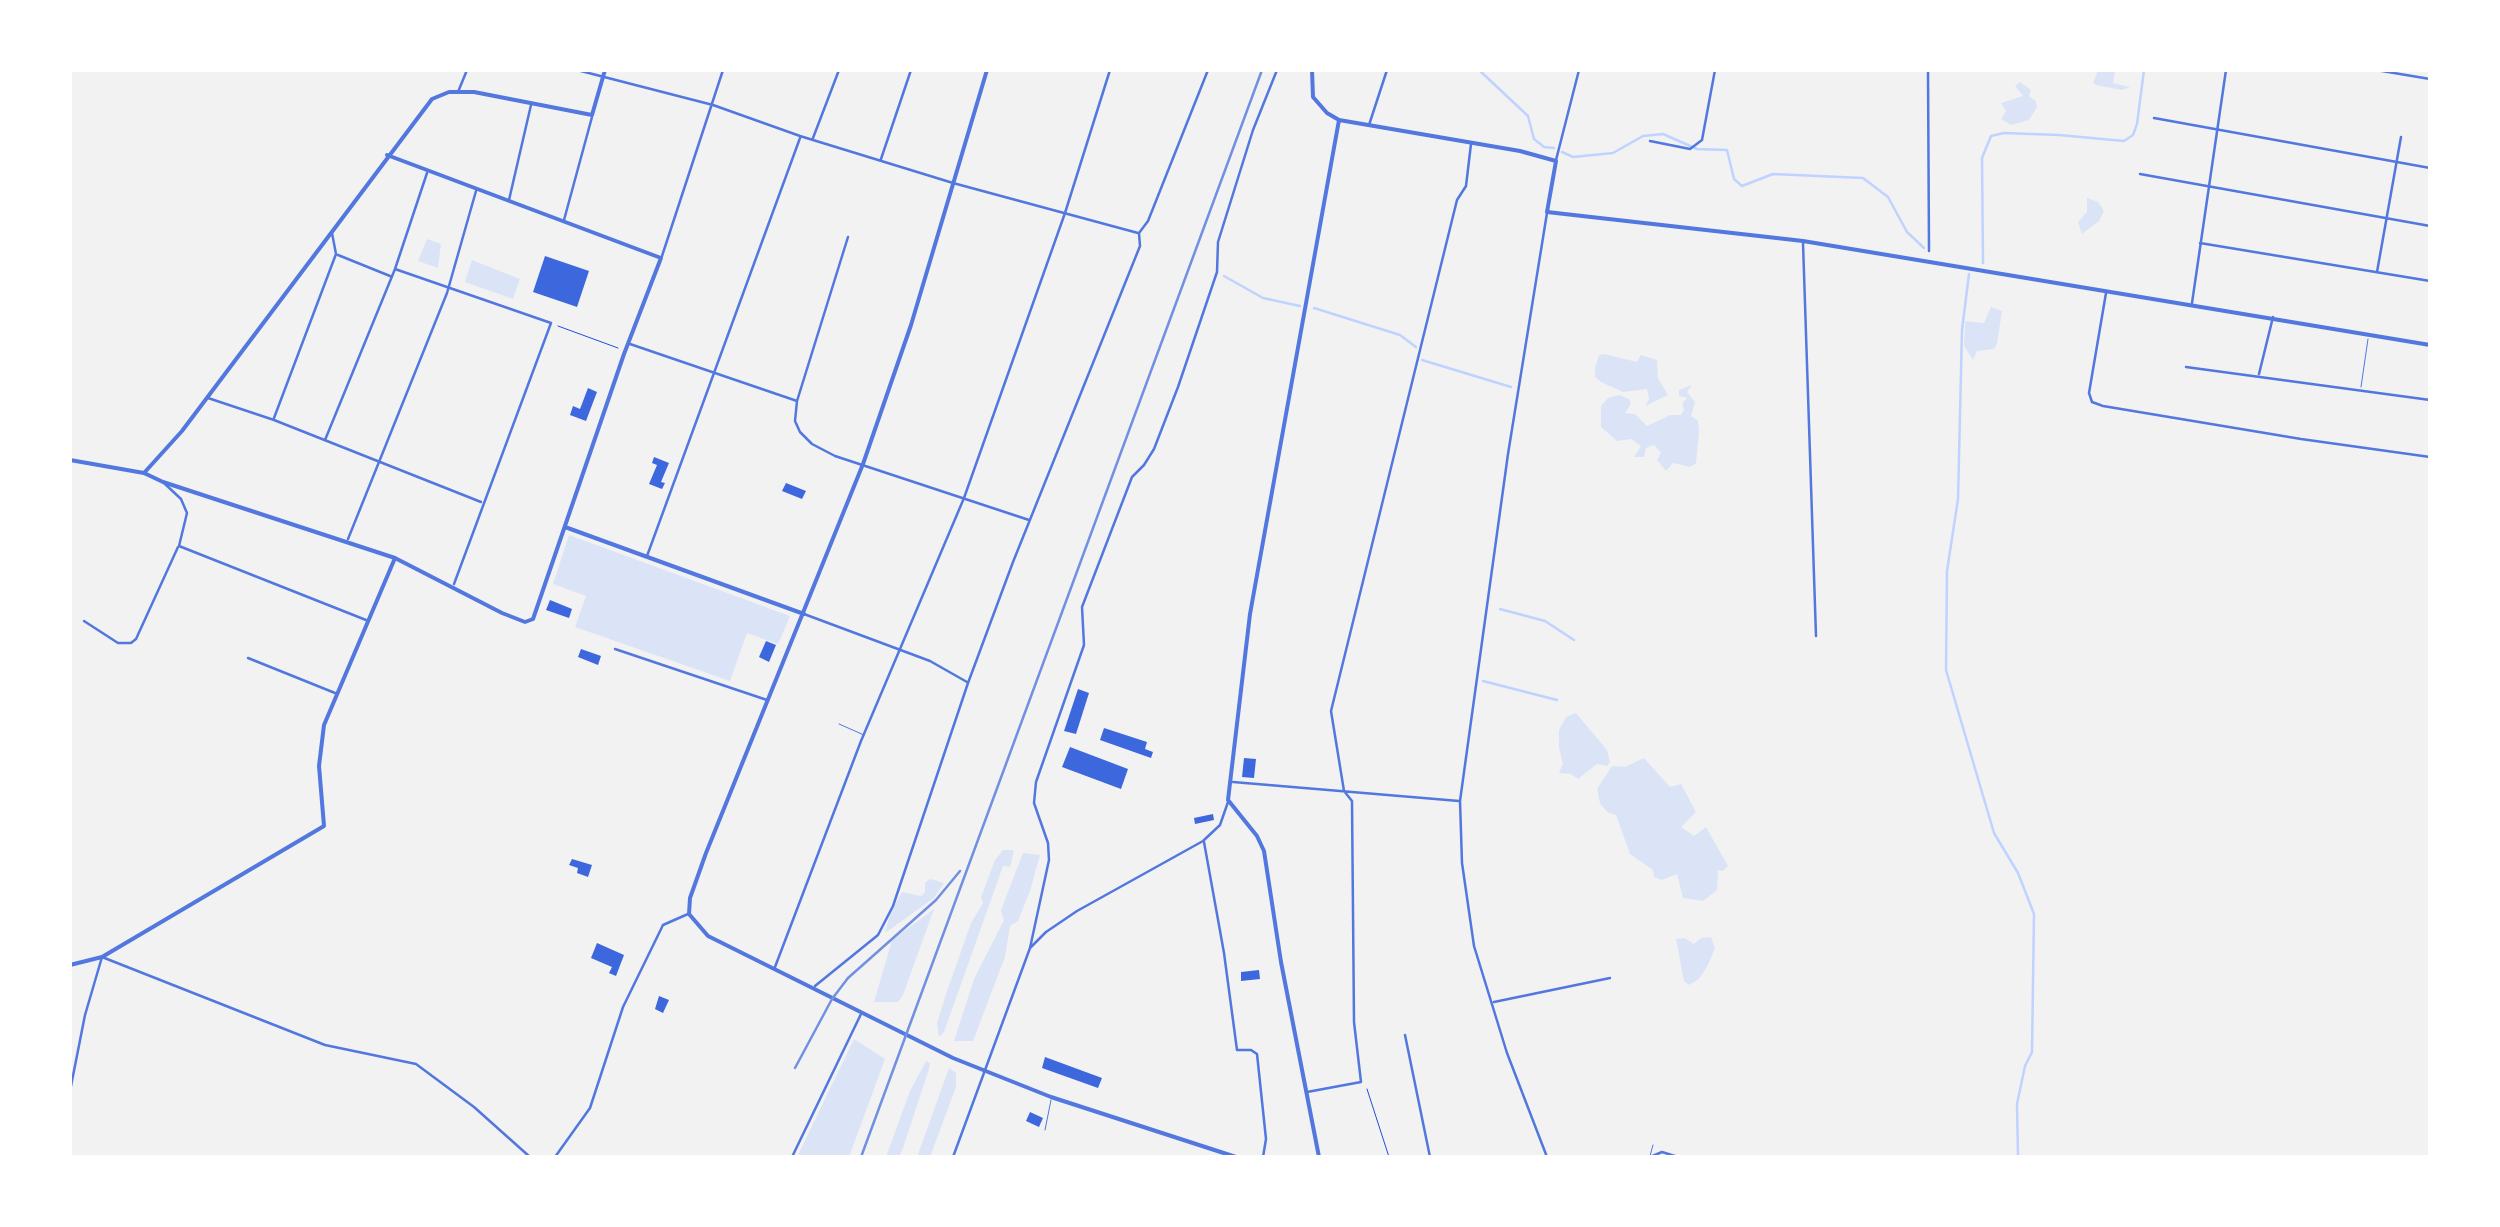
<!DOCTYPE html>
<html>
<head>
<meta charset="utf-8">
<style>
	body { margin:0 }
	#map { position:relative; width:2500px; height:1227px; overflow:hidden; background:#f2f2f2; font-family:"Work Sans",sans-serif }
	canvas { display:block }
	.frame { position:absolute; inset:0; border:72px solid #fff; pointer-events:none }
</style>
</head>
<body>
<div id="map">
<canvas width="2500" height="1227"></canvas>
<div class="frame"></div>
</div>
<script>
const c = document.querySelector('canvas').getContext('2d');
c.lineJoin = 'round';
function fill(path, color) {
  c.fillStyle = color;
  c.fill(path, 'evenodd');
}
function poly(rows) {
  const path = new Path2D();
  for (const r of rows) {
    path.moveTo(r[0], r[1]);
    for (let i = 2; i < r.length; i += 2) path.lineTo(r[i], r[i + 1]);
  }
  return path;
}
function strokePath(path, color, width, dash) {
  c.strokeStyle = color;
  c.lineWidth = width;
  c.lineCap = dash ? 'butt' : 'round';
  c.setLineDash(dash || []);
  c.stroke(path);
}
const green = poly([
	[2098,70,2115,70,2113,83,2130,87,2122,90,2096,85,2093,83],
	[2020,82,2031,90,2029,96,2036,101,2037,107,2029,120,2011,125,2001,119,2006,111,2001,103,2023,96,2015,86],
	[2087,198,2098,202,2104,211,2099,221,2082,234,2078,222,2087,212],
	[427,239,441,244,438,268,418,261],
	[472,260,520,279,513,299,465,282],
	[1991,307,2002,311,1997,344,1994,349,1977,351,1973,360,1964,346,1965,321,1984,323],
	[1604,354,1637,362,1641,355,1657,360,1658,378,1668,395,1645,406,1649,399,1647,389,1623,392,1601,382,1595,377,1595,368,1599,355],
	[1692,385,1687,392,1695,402,1691,416,1698,421,1699,431,1696,463,1690,467,1673,463,1666,471,1657,460,1661,453,1654,445,1646,448,1644,457,1634,457,1641,446,1631,439,1617,441,1601,427,1601,406,1608,398,1619,395,1629,399,1631,404,1625,413,1635,414,1647,426,1670,415,1681,415,1684,410,1682,404,1687,398,1679,396,1679,390],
	[569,535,790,616,778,644,747,633,730,681,575,627,586,596,553,584],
	[1576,713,1607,750,1610,762,1607,766,1597,764,1578,779,1571,774,1559,773,1563,764,1559,748,1559,730,1566,717],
	[1644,758,1670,787,1681,784,1696,812,1681,827,1694,836,1706,827,1728,866,1723,871,1718,870,1717,890,1703,901,1683,898,1677,874,1662,880,1654,877,1653,870,1630,854,1616,815,1607,812,1600,803,1597,789,1612,766,1625,767],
	[1003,850,1014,850,1010,867,1003,866,944,1032,939,1037,937,1023,946,994,971,923,983,903,981,897,995,860],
	[1023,853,1040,855,1030,891,1018,921,1010,926,1005,957,973,1041,954,1041,974,979,1004,920,1001,910],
	[930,879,944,883,934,898,885,933,890,914,902,892,921,896,925,892,925,883],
	[934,909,903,995,898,1002,874,1002,892,940],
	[1711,937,1715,948,1708,965,1699,979,1689,985,1684,981,1676,939,1685,938,1694,944,1701,938],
	[854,1039,885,1059,849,1157,797,1157],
	[926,1061,930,1063,929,1069,903,1148,899,1157,886,1157,910,1091],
	[949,1068,956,1073,956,1087,930,1157,917,1157]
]);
const stream = poly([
	[1479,70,1528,116,1534,139,1544,147,1554,148],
	[1562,152,1573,157,1613,153,1643,136,1663,134,1697,149,1727,150,1734,179,1742,186,1773,174,1863,178,1888,197,1907,232,1924,248],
	[1983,263,1982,158,1991,136,2004,133,2059,135,2124,141,2133,135,2137,124,2144,70],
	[1969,274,1962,330,1958,499,1947,571,1946,670,1994,833,2018,873,2034,914,2032,1052,2025,1066,2017,1104,2018,1157],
	[1224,276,1263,298,1300,306],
	[1314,308,1400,335,1416,347],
	[1422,360,1511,387],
	[1500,609,1545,621,1574,640],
	[1483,681,1557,700]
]);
const building = poly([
	[545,256,589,271,577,307,533,292],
	[588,388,597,392,586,421,570,415,573,406,580,409],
	[654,457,669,463,661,482,665,483,662,489,649,484,657,465,652,463],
	[786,483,806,491,802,499,782,491],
	[550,600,572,609,569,618,546,610],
	[766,641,776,645,769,662,759,657],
	[581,649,601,656,598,665,578,657],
	[1078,689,1089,693,1076,734,1064,731],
	[1104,728,1147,742,1145,749,1153,752,1151,758,1100,740],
	[1070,747,1128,769,1121,789,1062,767],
	[1244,758,1256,759,1254,778,1242,777],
	[1213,814,1214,820,1195,824,1194,818],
	[572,859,592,865,588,877,577,873,578,868,569,865],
	[597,943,624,955,616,976,609,973,612,967,591,958],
	[1259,970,1260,979,1241,981,1241,972],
	[659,996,669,1000,663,1013,655,1009],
	[1045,1057,1102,1078,1098,1088,1042,1068],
	[1030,1112,1043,1118,1039,1127,1026,1121]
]);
const path = poly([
	[558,326,618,348],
	[1367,1089,1389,1157]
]);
const service = poly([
	[2361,387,2368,339],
	[839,724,864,735],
	[1045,1130,1051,1100],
	[1650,1156,1653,1145]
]);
const minor = poly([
	[577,70,713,105,800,136,953,183,1138,233],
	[1928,70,1929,251],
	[2376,70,2430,79],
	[458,92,467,70],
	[2154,118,2430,168],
	[1369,125,1387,70],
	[813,138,839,70],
	[1650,141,1690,149,1702,140,1715,70],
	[881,159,911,70],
	[1556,160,1579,70],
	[2140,174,2430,226],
	[509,200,531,105],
	[564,220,592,117],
	[848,237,797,401,795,421,800,432,812,444,835,456,1029,520],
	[1803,243,1816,636],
	[2200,243,2430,281],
	[338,255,390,276],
	[662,256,723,70],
	[395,269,551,323,454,584],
	[2377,272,2401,137],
	[2106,293,2089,393,2092,402,2103,406,2301,439,2430,457],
	[2192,303,2226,70],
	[630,344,797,401],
	[2186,367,2430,400],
	[2259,374,2273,317],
	[208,398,274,420,481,502],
	[274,418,336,254,332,233],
	[325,440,395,269,427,173],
	[165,484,181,499,187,513,179,546,366,620],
	[348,539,447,293,476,191],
	[647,556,800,138],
	[804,614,930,661,967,682],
	[84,621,118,643,131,643,136,639,178,547],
	[615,649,767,700],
	[248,658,335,693],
	[1233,782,1459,801],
	[1204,842,1224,953,1237,1050,1251,1050,1257,1054,1266,1139,1263,1157],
	[1030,948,1049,860,1048,843,1034,803,1036,782,1084,645,1082,607,1132,477,1144,465,1154,449,1178,387,1217,272,1218,242,1253,130,1277,70],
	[775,967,861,741,964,498,1065,213,1110,70],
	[815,986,878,935,893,906,968,683,1013,562,1140,246,1139,233,1148,221,1208,70],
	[1494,1002,1610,978],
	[1405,1035,1430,1157],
	[70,1091,85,1015,102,957,325,1045,416,1064,474,1107,530,1157],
	[1307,1092,1361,1082,1354,1022,1352,801,1344,791,1331,711,1457,200,1466,186,1471,144],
	[555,1157,590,1108,623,1007,663,925,688,914],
	[792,1157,861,1014],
	[953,1157,1030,948,1046,932,1077,911,1203,841,1220,825,1228,802],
	[1547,1157,1507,1053,1474,946,1462,863,1460,801,1508,454,1547,213],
	[1650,1157,1662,1152,1678,1157]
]);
const tertiary = poly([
	[987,70,911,325,863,464,706,853,690,898,689,914,708,936,953,1058,1051,1097,1236,1157],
	[1312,70,1313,97,1327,113,1339,120,1520,151,1556,161,1547,212,1803,241,2430,345],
	[70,460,144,473,182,431,432,99,449,92,474,92,592,115,605,70],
	[144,473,163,482,395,558,502,613,525,622,533,619,624,354,661,258,387,155],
	[565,527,804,614],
	[70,965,102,957,324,826,319,766,324,725,395,558],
	[1319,1157,1281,962,1264,851,1257,836,1228,800,1250,614,1339,120]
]);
const rail = poly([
	[795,1068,832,999,848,978,936,900,960,871],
	[861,1157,1262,70]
]);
fill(green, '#dbe4f7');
strokePath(stream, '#bfd3fe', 2.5);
fill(building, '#3d67dc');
strokePath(path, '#1d4ed8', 1);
strokePath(service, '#5277de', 1);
strokePath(minor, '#5277de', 2.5);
strokePath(tertiary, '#5277de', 4);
strokePath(rail, '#7290e2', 2.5);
</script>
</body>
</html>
